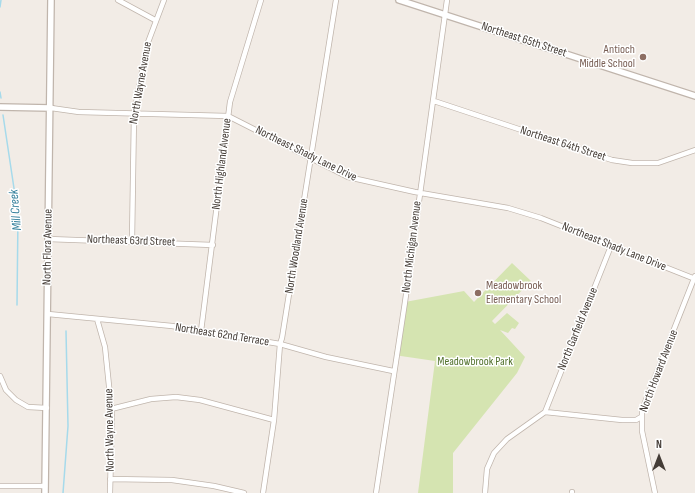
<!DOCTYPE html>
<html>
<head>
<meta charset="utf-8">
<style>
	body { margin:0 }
	#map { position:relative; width:695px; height:493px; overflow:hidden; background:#f2ece6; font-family:"Sofia Sans Condensed",sans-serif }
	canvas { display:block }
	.north { position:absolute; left:639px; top:437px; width:40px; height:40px; -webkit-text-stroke:3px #fff; paint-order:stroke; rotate:0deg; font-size:11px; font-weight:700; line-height:16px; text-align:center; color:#443c36 }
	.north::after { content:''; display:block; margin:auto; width:14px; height:18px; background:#443c36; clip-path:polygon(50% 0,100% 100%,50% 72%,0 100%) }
</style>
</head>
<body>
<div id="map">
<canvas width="695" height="493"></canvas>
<div class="north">N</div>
</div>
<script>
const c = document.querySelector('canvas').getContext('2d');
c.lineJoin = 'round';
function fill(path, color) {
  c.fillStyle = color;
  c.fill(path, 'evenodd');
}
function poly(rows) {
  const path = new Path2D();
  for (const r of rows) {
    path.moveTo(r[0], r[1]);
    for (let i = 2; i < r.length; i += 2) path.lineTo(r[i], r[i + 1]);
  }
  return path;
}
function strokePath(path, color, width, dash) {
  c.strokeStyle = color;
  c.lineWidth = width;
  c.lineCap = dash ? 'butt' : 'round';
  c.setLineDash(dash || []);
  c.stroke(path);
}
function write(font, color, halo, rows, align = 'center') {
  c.font = font + ' "Sofia Sans Condensed",sans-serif';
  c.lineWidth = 3;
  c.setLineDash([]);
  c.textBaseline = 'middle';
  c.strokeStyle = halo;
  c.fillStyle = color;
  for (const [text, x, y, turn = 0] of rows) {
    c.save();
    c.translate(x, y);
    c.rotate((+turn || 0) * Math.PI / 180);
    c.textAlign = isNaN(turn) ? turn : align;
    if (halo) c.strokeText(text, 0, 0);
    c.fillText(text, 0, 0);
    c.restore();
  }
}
const green = poly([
	[512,263,531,281,492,321,495,324,507,313,519,323,515,329,512,328,508,333,500,330,525,357,517,373,453,453,453,493,418,493,435,361,394,355,405,302,464,291,474,302]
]);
const stream = poly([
	[0,7,1,0],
	[0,92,1,98],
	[3,115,18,215,17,305],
	[63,493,68,426,66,331]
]);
const minor = poly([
	[118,0,155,20],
	[434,101,612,160,632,163,658,163,695,150],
	[51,108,79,112,228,116,348,177,415,192,508,208,541,218,695,279],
	[48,239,213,245],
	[132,241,134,114,147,45,164,0],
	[48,314,172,326,280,344,326,357,393,371],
	[97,319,105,347,112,415,110,493],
	[201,331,230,102,261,0],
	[0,376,6,390,16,400,28,407,47,408],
	[111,409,151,399,176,397,200,400,274,420],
	[545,412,622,420,636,420,641,417],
	[110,479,172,480,214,486,244,493],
	[0,486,45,486],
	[572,492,572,493],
	[263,493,274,420,280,344,282,338,336,0],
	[376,493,405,302,447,0],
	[485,493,487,469,494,453,507,439,545,412,611,246],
	[655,493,642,431,642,410,695,276]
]);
const tertiary = poly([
	[399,0,695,96],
	[0,107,51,108],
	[45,493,51,0]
]);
const markers = [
	[643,57,4,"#8d6e63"],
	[478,293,4,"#8d6e63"]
];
const streetNames = [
	["Northeast 65th Street",524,40,18],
	["North Wayne Avenue",141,83,-80],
	["Northeast 64th Street",563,144,18],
	["Northeast Shady Lane Drive",306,154,26],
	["North Highland Avenue",222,164,-83],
	["Northeast 63rd Street",131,241,2],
	["North Woodland Avenue",297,246,-81],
	["North Flora Avenue",48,247,-89],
	["North Michigan Avenue",412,247,-83],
	["Northeast Shady Lane Drive",614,247,22],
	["North Garfield Avenue",578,329,-68],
	["Northeast 62nd Terrace",222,335,9],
	["North Howard Avenue",659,371,-69],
	["North Wayne Avenue",110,430,-91]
];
const educationNames = [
	["Antioch",635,50],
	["Middle School",635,64],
	["Meadowbrook",486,286,"left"],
	["Elementary School",486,300,"left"]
];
const parkNames = [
	["Meadowbrook Park",475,362]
];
const waterNames = [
	["Mill Creek",16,210,-95]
];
fill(green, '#d5e4b1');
strokePath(stream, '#a6daeb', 1.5);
strokePath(minor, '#c0b5ac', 6);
strokePath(tertiary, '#c0b5ac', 8);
strokePath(minor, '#fff', 4.5);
strokePath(tertiary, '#fff', 5.5);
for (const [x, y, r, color] of markers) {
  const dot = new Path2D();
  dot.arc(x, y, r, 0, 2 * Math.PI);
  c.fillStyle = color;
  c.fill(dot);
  strokePath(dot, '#fff', 1.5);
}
write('12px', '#443c36', '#fff', streetNames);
write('12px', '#785e54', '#fff', educationNames, 'right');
write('12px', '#52722d', '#fff', parkNames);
write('italic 13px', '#327e9a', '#fff', waterNames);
</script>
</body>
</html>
